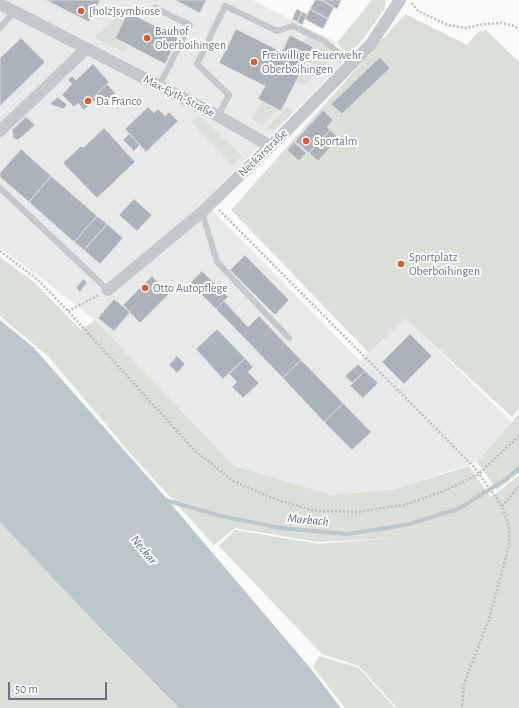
<!DOCTYPE html>
<html>
<head>
<meta charset="utf-8">
<style>
	body { margin:0 }
	#map { position:relative; width:519px; height:708px; overflow:hidden; background:#fafaf8; font-family:"Alegreya Sans",sans-serif }
	canvas { display:block }
	.scale { position:absolute; left:8px; top:682px; width:99px; height:18px; box-sizing:border-box; border:2px solid #657683; border-top:0; padding-left:5px; font-size:12px; line-height:14px; white-space:nowrap; color:#657683; -webkit-text-stroke:3px #fff; paint-order:stroke }
</style>
</head>
<body>
<div id="map">
<canvas width="519" height="708"></canvas>
<div class="scale">50 m</div>
</div>
<script>
const c = document.querySelector('canvas').getContext('2d');
c.lineJoin = 'round';
function fill(path, color) {
  c.fillStyle = color;
  c.fill(path, 'evenodd');
}
function poly(rows) {
  const path = new Path2D();
  for (const r of rows) {
    path.moveTo(r[0], r[1]);
    for (let i = 2; i < r.length; i += 2) path.lineTo(r[i], r[i + 1]);
  }
  return path;
}
function strokePath(path, color, width, dash) {
  c.strokeStyle = color;
  c.lineWidth = width;
  c.lineCap = dash ? 'butt' : 'round';
  c.setLineDash(dash || []);
  c.stroke(path);
}
function write(font, color, halo, rows, align = 'center') {
  c.font = font + ' "Alegreya Sans",sans-serif';
  c.lineWidth = 4;
  c.setLineDash([]);
  c.textBaseline = 'middle';
  c.strokeStyle = halo;
  c.fillStyle = color;
  for (const [text, x, y, turn = 0] of rows) {
    c.save();
    c.translate(x, y);
    c.rotate((+turn || 0) * Math.PI / 180);
    c.textAlign = isNaN(turn) ? turn : align;
    if (halo) c.strokeText(text, 0, 0);
    c.fillText(text, 0, 0);
    c.restore();
  }
}
const built = poly([
	[0,0,253,0,337,43,330,49,342,61,342,64,204,202,360,361,405,317,512,422,477,462,395,489,333,495,234,466,95,320,39,276,0,248]
]);
const green = poly([
	[372,0,385,0,385,8,364,38,348,55,337,43],
	[124,10,128,12,114,38,127,46,124,52,94,38],
	[405,14,467,45,478,32,486,30,519,62,519,409,512,417,405,318,369,353,231,210],
	[307,37,328,47,342,61,338,64,332,58,305,85,297,82,314,47,304,41],
	[261,102,277,110,263,125,252,119],
	[287,107,293,113,276,129,265,130],
	[200,116,242,156,233,166,192,123],
	[0,257,35,283,81,330,95,320,234,466,333,495,395,489,469,466,490,496,473,507,498,492,519,475,519,708,397,708,359,666,322,654,219,546,235,530,319,544,392,538,319,542,235,528,214,545,130,453,48,356,0,316],
	[519,414,519,473,497,490,477,462],
	[0,522,104,632,179,708,0,708],
	[319,656,359,668,395,708,345,708,313,667]
]);
const water = poly([
	[0,320,33,347,154,484,311,669,341,708,179,708,104,632,0,522]
]);
const stream = poly([
	[165,500,221,516,281,528,347,534,406,525,458,509,505,480,519,468]
]);
const building = poly([
	[46,0,100,0,89,22,46,0],
	[175,0,206,0,200,13,175,0],
	[315,0,321,0,334,7,328,19,310,9,315,0],
	[321,0,341,0,337,9,321,0],
	[297,9,302,12,297,22,292,19,297,9],
	[310,9,328,19,323,29,305,19,310,9],
	[128,12,178,38,165,64,115,38,128,12],
	[302,12,307,14,302,25,297,22,302,12],
	[236,29,282,52,290,35,313,47,281,111,258,99,265,86,219,63,236,29],
	[21,38,45,62,0,106,0,58,21,38],
	[380,57,390,68,342,114,331,104,380,57],
	[93,64,109,82,92,99,94,101,84,110,78,103,74,107,62,95,72,84,68,80,72,76,76,80,93,64],
	[107,84,115,93,100,107,92,99,107,84],
	[58,97,67,105,63,109,50,104,58,97],
	[148,107,154,113,158,109,165,116,169,112,178,121,146,152,125,129,148,107],
	[323,110,333,120,327,127,330,130,309,153,295,141,323,110],
	[26,117,35,125,18,140,13,138,12,130,26,117],
	[104,128,135,162,97,198,63,163,81,146,83,148,104,128],
	[330,130,339,138,318,161,309,153,330,130],
	[129,134,140,145,134,151,123,140,129,134],
	[294,142,306,153,299,161,287,150,294,142],
	[21,149,51,176,29,202,0,177,0,173,21,149],
	[51,176,97,216,74,242,29,202,51,176],
	[134,199,152,215,137,231,119,215,134,199],
	[97,216,107,224,84,250,74,242,97,216],
	[107,224,123,238,100,264,84,250,107,224],
	[245,255,289,300,275,315,230,270,245,255],
	[202,271,228,297,216,309,190,283,202,271],
	[152,276,169,294,140,323,123,305,152,276],
	[83,279,87,282,80,292,76,288,83,279],
	[114,299,130,312,114,331,98,318,114,299],
	[224,301,248,327,259,316,301,360,283,378,216,309,224,301],
	[217,329,245,358,223,379,196,349,217,329],
	[410,334,432,356,404,384,382,362,410,334],
	[177,356,185,364,177,373,169,365,177,356],
	[245,358,253,367,248,372,259,383,243,398,232,387,237,382,229,374,245,358],
	[301,360,343,403,324,422,283,378,301,360],
	[358,364,365,371,352,383,345,376,358,364],
	[365,371,378,383,363,398,350,386,365,371],
	[343,403,371,432,352,450,324,422,343,403]
]);
const path = poly([
	[412,3,418,11,448,25,465,28,484,24,502,23,515,26,519,30],
	[219,210,474,467,502,506,509,526,509,546,488,622,464,684,462,708],
	[0,251,38,280,68,311,194,450,233,481,275,499,315,511,357,512,404,505,446,490,479,474,519,436],
	[68,311,99,295],
	[502,506,519,486]
]);
const service = poly([
	[155,8,190,25,159,86],
	[0,28,14,11],
	[218,116,229,95,197,64,225,6,277,31,293,26,324,41,351,63],
	[0,188,108,290],
	[202,212,217,262,289,338]
]);
const minor = poly([
	[0,4,218,116,270,146],
	[0,131,86,49],
	[108,290,202,212,285,132,371,44,400,0]
]);
const markers = [
	[81,11,4,"#e4572e"],
	[147,38,4,"#e4572e"],
	[254,62,4,"#e4572e"],
	[88,101,4,"#e4572e"],
	[306,141,4,"#e4572e"],
	[401,264,4,"#e4572e"],
	[145,288,4,"#e4572e"]
];
const poiNames = [
	["[holz]symbiose",89,11],
	["Bauhof",155,31],
	["Oberboihingen",155,45],
	["Freiwillige Feuerwehr",262,55],
	["Oberboihingen",262,69],
	["Da Franco",96,101],
	["Sportalm",314,141],
	["Sportplatz",409,257],
	["Oberboihingen",409,271],
	["Otto Autopflege",153,288]
];
const streetNames = [
	["Max-Eyth-Straße",179,96,27],
	["Neckarstraße",263,153,-44]
];
const waterNames = [
	["Marbach",308,520,5],
	["Neckar",144,550,50]
];
fill(built, '#e8e9e9');
fill(green, '#dadfd7');
fill(water, '#bbc7cb');
strokePath(stream, '#bbc7cb', 4);
fill(building, '#aab3b9');
strokePath(building, '#dcdcda', 1);
strokePath(path, '#bbbfc2', 2.5, [2, 2]);
strokePath(service, '#c3c8cc', 6);
strokePath(minor, '#c3c8cc', 12);
for (const [x, y, r, color] of markers) {
  const dot = new Path2D();
  dot.arc(x, y, r, 0, 2 * Math.PI);
  c.fillStyle = color;
  c.fill(dot);
  strokePath(dot, '#fff', 1.5);
}
write('12px', '#657683', '#fff', poiNames, 'left');
write('12px', '#657683', '#fff', streetNames);
write('italic 13px', '#60757c', '#fff', waterNames);
</script>
</body>
</html>
